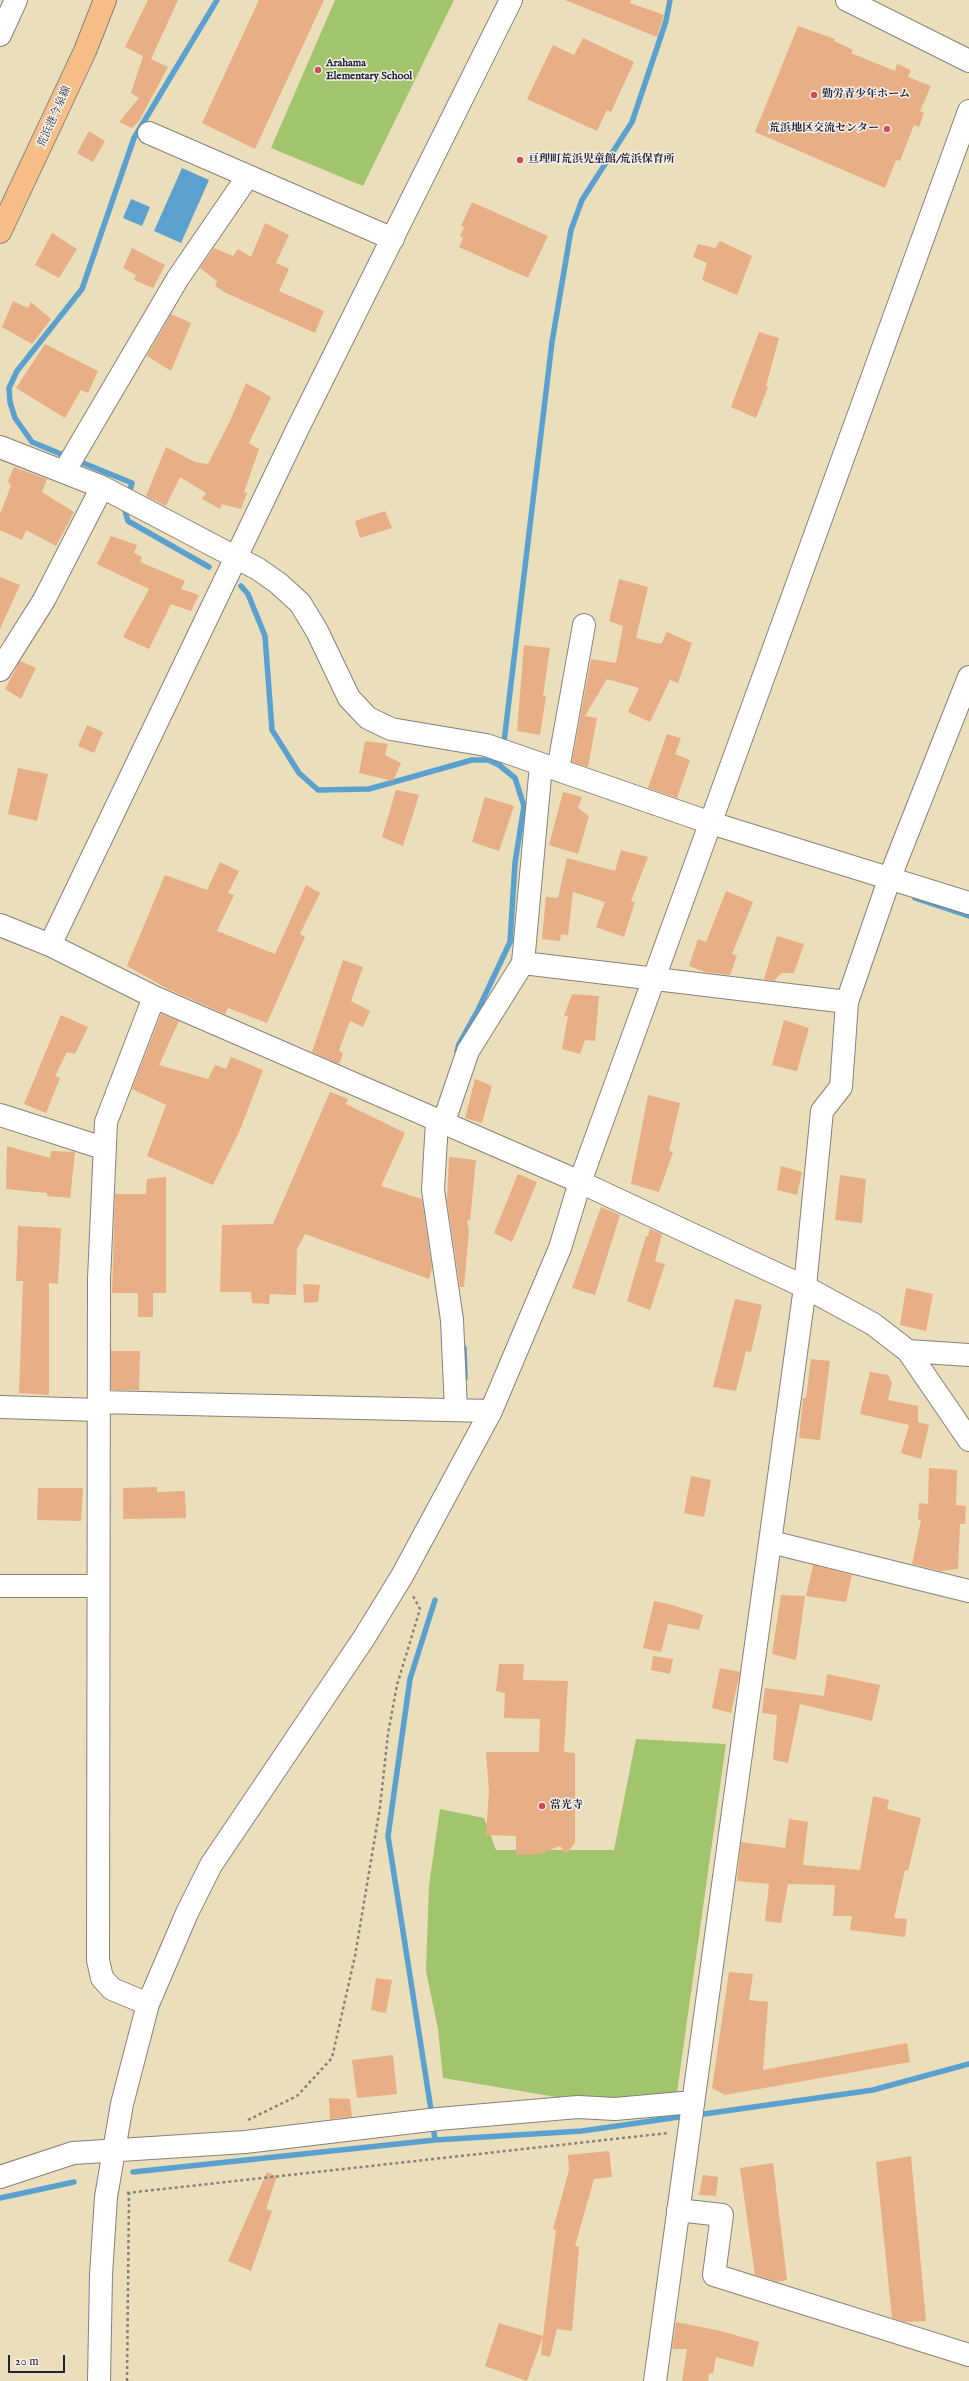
<!DOCTYPE html>
<html>
<head>
<meta charset="utf-8">
<style>
	body { margin:0 }
	#map { position:relative; width:969px; height:2381px; overflow:hidden; background:#eadfba; font-family:"IM FELL English",serif }
	canvas { display:block }
	.scale { position:absolute; left:8px; top:2355px; width:57px; height:18px; box-sizing:border-box; border:2px solid #22223b; border-top:0; padding-left:5px; font-size:12px; line-height:14px; white-space:nowrap; color:#22223b; -webkit-text-stroke:3px #f7f3e8; paint-order:stroke }
</style>
</head>
<body>
<div id="map">
<canvas width="969" height="2381"></canvas>
<div class="scale">20 m</div>
</div>
<script>
const c = document.querySelector('canvas').getContext('2d');
c.lineJoin = 'round';
function fill(path, color) {
  c.fillStyle = color;
  c.fill(path, 'evenodd');
}
function poly(rows) {
  const path = new Path2D();
  for (const r of rows) {
    path.moveTo(r[0], r[1]);
    for (let i = 2; i < r.length; i += 2) path.lineTo(r[i], r[i + 1]);
  }
  return path;
}
function strokePath(path, color, width, dash) {
  c.strokeStyle = color;
  c.lineWidth = width;
  c.lineCap = dash ? 'butt' : 'round';
  c.setLineDash(dash || []);
  c.stroke(path);
}
function write(font, color, halo, rows, align = 'center') {
  c.font = font + ' "IM FELL English","Noto Serif JP",serif';
  c.lineWidth = 3;
  c.setLineDash([]);
  c.textBaseline = 'middle';
  c.strokeStyle = halo;
  c.fillStyle = color;
  for (const [text, x, y, turn = 0] of rows) {
    c.save();
    c.translate(x, y);
    c.rotate((+turn || 0) * Math.PI / 180);
    c.textAlign = isNaN(turn) ? turn : align;
    if (halo) c.strokeText(text, 0, 0);
    c.fillText(text, 0, 0);
    c.restore();
  }
}
const green = poly([
	[335,0,454,0,363,186,271,148],
	[636,1739,726,1744,677,2092,641,2099,574,2100,443,2078,438,2029,426,1971,429,1885,440,1809,484,1818,496,1850,614,1850]
]);
const water = poly([
	[182,168,209,180,181,243,154,231],
	[131,199,150,207,142,226,123,218]
]);
const stream = poly([
	[68,457,32,442,15,418,10,402,9,388,17,371,82,289,134,138,217,0],
	[76,460,132,483,130,490],
	[125,511,128,521,209,567],
	[241,586,248,594,265,636,272,730,299,773,318,790,369,789,472,760,488,760,499,765],
	[504,742,552,342,571,230,582,200,632,122,666,21,670,0],
	[915,898,969,916],
	[457,1051,459,1044,478,1010,510,942,515,863,524,806,515,778,499,765,500,762],
	[464,1348,465,1378],
	[697,2115,873,2090,969,2064],
	[432,2116,388,1836,410,1679,435,1600],
	[433,2125,435,2140],
	[133,2172,435,2140,582,2131,686,2116],
	[0,2198,74,2182]
]);
const building = poly([
	[148,0,178,0,151,59,168,67,139,121,132,128,119,122,139,98,131,93,143,56,125,47],
	[259,0,324,0,255,149,202,123],
	[565,0,631,0,630,3,664,15,657,37],
	[798,26,835,39,834,41,853,50,851,53,895,71,897,64,911,70,908,77,931,86,920,111,924,113,919,127,914,125,900,161,896,160,885,188,755,132],
	[583,38,634,62,611,112,607,110,597,131,527,99,553,45,574,55],
	[89,131,105,141,93,162,77,153],
	[472,202,548,236,528,278,459,247,463,238,460,236,464,227,461,226],
	[265,223,289,235,276,263,289,269,279,291,324,311,315,333,226,293,215,286,217,281,200,268,214,248,233,256,238,249,251,257],
	[52,233,77,249,59,278,35,265],
	[720,241,752,256,737,295,702,280,707,263,693,257,698,244,715,248],
	[132,248,165,265,153,288,134,280,136,275,123,268],
	[13,301,28,308,31,302,51,319,32,344,2,327],
	[171,314,191,323,171,371,147,356],
	[759,332,779,338,766,386,768,387,756,418,731,407],
	[45,344,98,371,88,393,81,390,65,418,16,388],
	[246,383,271,397,249,443,259,449,244,492,247,493,241,509,222,504,220,509,202,499,206,493,180,477,166,506,146,496,166,447,195,462,208,464,230,421],
	[14,467,47,479,42,492,74,512,56,546,26,530,22,540,0,530,0,514,11,486,8,481],
	[385,511,392,528,360,538,355,521],
	[111,536,137,545,134,553,142,557,140,562,185,581,181,589,199,595,191,611,171,604,149,649,123,637,149,589,97,564],
	[0,577,20,585,0,629],
	[619,579,648,587,636,638,661,644,667,632,692,643,678,683,670,680,650,722,628,712,639,688,607,679,585,716,597,718,588,767,572,762,591,659,616,663,623,626,609,621],
	[524,645,550,648,543,696,546,696,540,735,517,731],
	[20,661,36,668,21,699,5,689],
	[87,725,103,732,94,753,78,746],
	[667,734,681,738,675,754,690,760,677,798,648,788],
	[365,741,388,744,385,755,401,763,393,781,359,773],
	[18,768,48,774,37,821,8,814],
	[396,790,419,795,403,846,382,837],
	[563,792,582,797,578,808,589,816,578,854,549,845],
	[485,797,514,806,499,851,472,842],
	[621,850,648,857,631,901,635,902,624,937,596,927,605,902,573,892,568,935,561,934,560,941,542,939,546,897,558,898,567,858,615,871],
	[220,862,239,871,228,893,234,895,217,931,275,954,306,885,320,893,300,934,305,937,267,1023,228,1008,225,1014,168,989,127,966,165,875,207,890],
	[726,891,753,902,732,954,737,956,730,975,705,972,689,966,698,939,706,942],
	[777,936,804,944,794,973,781,973,774,981,764,979],
	[343,960,363,967,351,1001,370,1011,363,1027,350,1021,339,1050,343,1054,339,1064,312,1052],
	[572,994,599,996,595,1041,585,1040,580,1054,562,1049,568,1016,564,1016],
	[161,1014,179,1021,159,1065,208,1079,215,1065,226,1069,231,1057,263,1070,240,1130,213,1185,147,1156,166,1105,132,1089],
	[61,1015,88,1027,75,1054,67,1052,55,1076,60,1078,46,1113,24,1104],
	[784,1020,809,1028,797,1071,772,1065],
	[475,1079,492,1086,482,1123,465,1118],
	[330,1092,348,1099,346,1104,405,1133,381,1186,422,1199,432,1268,429,1279,305,1234,297,1249,296,1295,270,1294,269,1304,252,1303,251,1292,220,1292,222,1225,273,1224],
	[648,1095,680,1103,669,1151,673,1152,659,1192,631,1184],
	[7,1146,50,1158,51,1151,75,1152,70,1198,47,1196,47,1193,6,1189],
	[449,1157,476,1160,470,1221,467,1220,469,1231,464,1287,460,1287,447,1201],
	[781,1166,802,1172,797,1195,777,1190],
	[518,1174,537,1182,512,1242,494,1233],
	[840,1175,866,1179,862,1223,835,1220],
	[166,1177,166,1293,153,1293,153,1317,138,1317,138,1293,112,1293,115,1194,146,1194,147,1179],
	[601,1207,620,1215,595,1295,572,1288],
	[18,1226,61,1228,58,1284,49,1283,49,1395,19,1393,23,1281,16,1281],
	[650,1229,662,1234,655,1261,665,1264,650,1310,627,1301,646,1236,648,1236],
	[303,1284,320,1285,318,1302,304,1303],
	[906,1288,933,1294,926,1331,900,1325],
	[735,1299,762,1305,751,1352,746,1351,736,1391,713,1387],
	[111,1351,140,1351,139,1390,111,1390],
	[811,1359,830,1361,820,1440,799,1438,803,1398,806,1398],
	[870,1372,888,1375,892,1383,888,1400,918,1406,918,1422,929,1425,921,1459,901,1453,909,1425,860,1414],
	[929,1468,957,1470,956,1505,966,1506,965,1524,960,1524,958,1569,940,1571,912,1564,921,1520,918,1520,919,1503,928,1504],
	[691,1476,711,1480,704,1517,684,1513],
	[157,1487,157,1492,185,1491,186,1518,123,1519,123,1488],
	[38,1488,83,1488,81,1521,37,1520],
	[813,1565,852,1575,846,1602,806,1596],
	[781,1595,805,1596,796,1660,772,1654],
	[654,1601,672,1605,703,1615,699,1630,668,1624,661,1652,643,1648],
	[653,1656,673,1659,670,1674,651,1670],
	[499,1664,524,1664,523,1680,568,1681,564,1752,575,1753,575,1843,566,1854,560,1846,539,1854,516,1855,516,1836,486,1835,489,1791,486,1752,539,1752,540,1719,504,1718,505,1693,496,1691],
	[720,1668,740,1672,731,1713,712,1708],
	[827,1674,880,1685,872,1721,800,1704,788,1763,773,1760,777,1715,762,1713,765,1688,824,1696],
	[873,1796,889,1800,887,1809,921,1818,908,1871,905,1870,894,1918,907,1919,905,1937,850,1930,852,1916,833,1916,835,1885,788,1884,781,1923,765,1921,769,1884,737,1881,741,1842,785,1848,789,1819,808,1822,803,1865,860,1870],
	[729,1972,753,1974,749,2000,768,2002,763,2070,907,2043,910,2062,725,2095,712,2088],
	[376,1978,392,1980,386,2013,371,2010],
	[393,2055,397,2094,357,2098,352,2060],
	[329,2098,350,2099,352,2117,330,2119],
	[609,2151,612,2177,594,2179,575,2246,579,2247,572,2331,557,2329,550,2357,541,2355,543,2336,527,2381,485,2366,499,2323,543,2336,556,2230,553,2229,569,2170,568,2155],
	[911,2156,926,2321,906,2322,892,2318,876,2162],
	[773,2163,787,2280,777,2282,755,2275,740,2168],
	[267,2172,277,2176,266,2209,272,2211,251,2271,228,2261],
	[703,2175,718,2177,716,2196,699,2195],
	[676,2322,721,2331,759,2342,753,2367,716,2357,713,2374,709,2373,708,2381,682,2381,687,2349,672,2349]
]);
const path = poly([
	[248,2120,297,2096,332,2058,355,1956,380,1807,388,1734,397,1685,420,1609,413,1596],
	[127,2193,668,2133],
	[127,2381,129,2193]
]);
const minor = poly([
	[847,0,969,61],
	[0,35,16,0],
	[149,133,393,239],
	[0,447,102,487,258,569,278,583,300,603,317,631,349,698,368,718,391,729,486,745,711,823,969,903],
	[64,472,178,278,248,176],
	[0,670,44,600,102,487],
	[558,770,584,625],
	[0,925,50,945,154,997,580,1182,805,1287,873,1324,908,1351,969,1440],
	[50,945,298,428,511,0],
	[523,963,847,1002],
	[0,1115,103,1148],
	[437,1121,433,1190,452,1320,456,1410],
	[443,1124,468,1051,523,963,541,765],
	[908,1351,969,1355],
	[99,1402,491,1411],
	[0,1407,99,1410],
	[771,1542,969,1591],
	[0,1586,98,1586],
	[148,2004,112,1989,102,1978,98,1960,99,1279,106,1122,154,997],
	[0,2177,73,2153,245,2142,438,2119,578,2107,615,2109,693,2102],
	[678,2210,722,2215,714,2275,969,2355],
	[99,2381,101,2275,106,2197,122,2104,148,2004,187,1913,211,1865,364,1638,402,1576,491,1411,560,1248,580,1182,969,111],
	[655,2381,805,1287,822,1111,841,1087,847,1002,890,877,969,677]
]);
const major = poly([
	[0,232,85,51,105,0]
]);
const markers = [
	[318,70,4,"#d1495b"],
	[814,95,4,"#d1495b"],
	[887,129,4,"#d1495b"],
	[520,160,4,"#d1495b"],
	[542,1806,4,"#d1495b"]
];
const poiNames = [
	["Arahama",326,64],
	["Elementary School",326,77],
	["勤労青少年ホーム",822,95],
	["荒浜地区交流センター",879,129,"right"],
	["亘理町荒浜児童館/荒浜保育所",528,160],
	["當光寺",550,1806]
];
const streetNames = [
	["荒浜港今泉線",55,117,-66]
];
fill(green, '#a2c46d');
fill(water, '#5aa1d0');
strokePath(stream, '#5aa1d0', 5.5);
fill(building, '#e8ae86');
strokePath(minor, '#86807a', 24);
strokePath(major, '#86807a', 24);
strokePath(path, '#86807a', 2.5, [3, 3]);
strokePath(minor, '#fff', 22);
strokePath(major, '#f7be88', 22);
for (const [x, y, r, color] of markers) {
  const dot = new Path2D();
  dot.arc(x, y, r, 0, 2 * Math.PI);
  c.fillStyle = color;
  c.fill(dot);
  strokePath(dot, '#f7f3e8', 1.5);
}
write('bold 11px', '#22223b', '#f7f3e8', poiNames, 'left');
write('11px', '#22223b', '#f7f3e8', streetNames);
</script>
</body>
</html>
